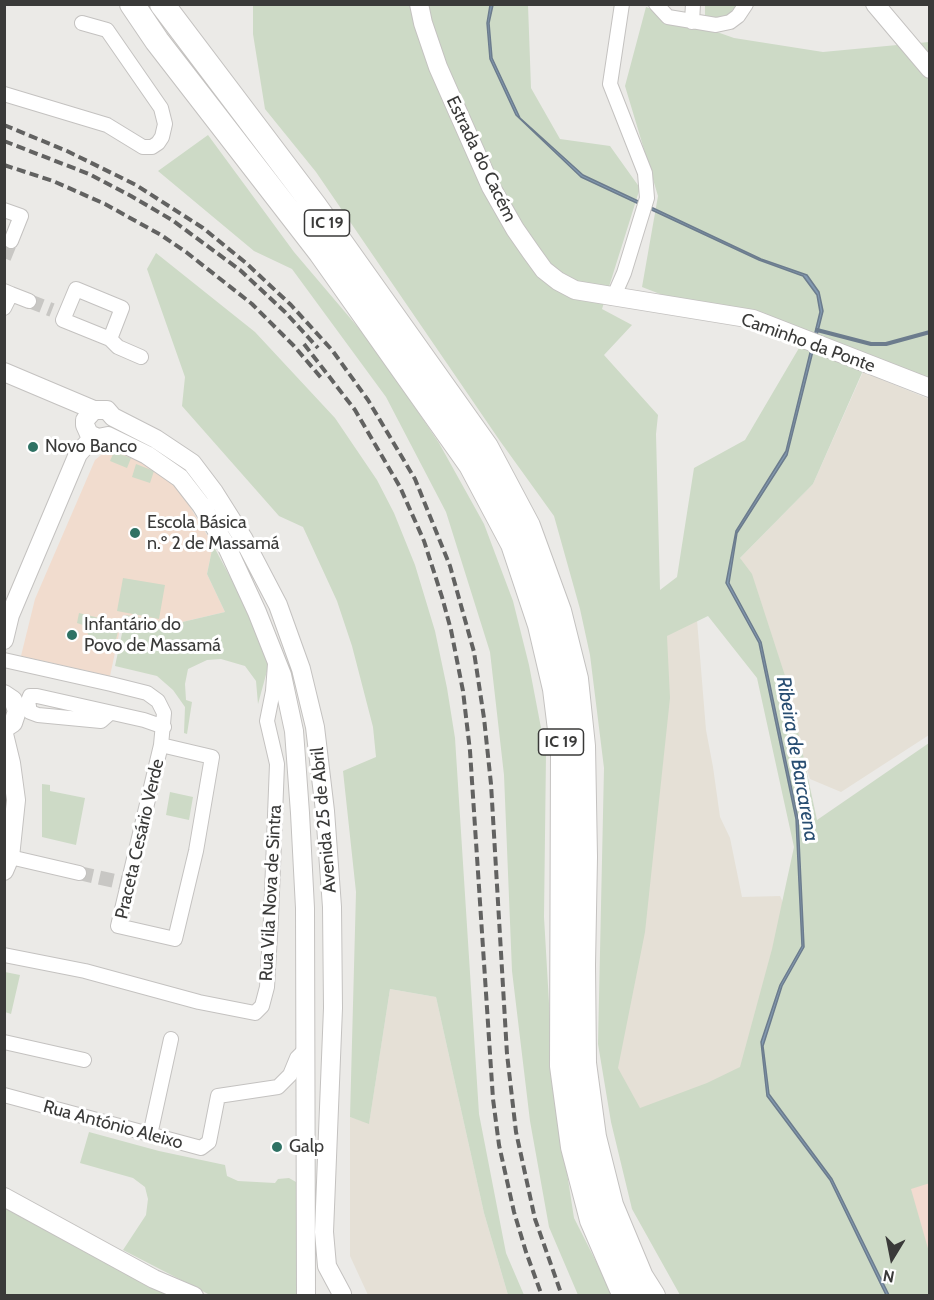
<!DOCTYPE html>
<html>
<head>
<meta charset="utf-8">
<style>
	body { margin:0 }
	#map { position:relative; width:934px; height:1300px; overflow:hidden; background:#ebeae7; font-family:Cabin,sans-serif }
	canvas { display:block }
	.frame { position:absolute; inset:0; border:6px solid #3a3a39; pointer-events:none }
	.north { position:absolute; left:862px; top:1228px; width:60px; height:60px; -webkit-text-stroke:4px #fff; paint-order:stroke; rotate:190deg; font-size:16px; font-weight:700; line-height:24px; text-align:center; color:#3a3a39 }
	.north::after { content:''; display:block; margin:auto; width:21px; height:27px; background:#3a3a39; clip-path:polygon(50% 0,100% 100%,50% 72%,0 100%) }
</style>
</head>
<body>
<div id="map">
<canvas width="934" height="1300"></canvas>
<div class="frame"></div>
<div class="north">N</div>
</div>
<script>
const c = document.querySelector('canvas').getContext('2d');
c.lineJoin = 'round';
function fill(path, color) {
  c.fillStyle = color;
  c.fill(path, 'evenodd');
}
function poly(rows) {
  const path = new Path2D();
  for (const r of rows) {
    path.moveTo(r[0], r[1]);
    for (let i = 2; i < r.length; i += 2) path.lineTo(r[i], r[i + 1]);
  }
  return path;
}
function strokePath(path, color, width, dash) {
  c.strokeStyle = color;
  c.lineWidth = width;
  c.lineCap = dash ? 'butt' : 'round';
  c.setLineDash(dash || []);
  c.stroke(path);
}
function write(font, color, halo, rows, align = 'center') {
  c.font = font + ' Cabin,sans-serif';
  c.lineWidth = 6;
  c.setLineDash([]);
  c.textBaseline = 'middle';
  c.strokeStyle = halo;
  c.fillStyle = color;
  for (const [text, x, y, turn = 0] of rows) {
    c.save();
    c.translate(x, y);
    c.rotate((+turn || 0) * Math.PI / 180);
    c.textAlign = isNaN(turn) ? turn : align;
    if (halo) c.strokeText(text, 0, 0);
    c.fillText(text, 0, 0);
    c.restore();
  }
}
const commercial = poly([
	[929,1168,929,1289,894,1182]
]);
const built = poly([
	[863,372,929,399,929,735,841,792,810,779,740,558,813,484],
	[697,620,706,730,713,767,720,817,730,838,742,897,780,896,786,909,746,1084,656,1110,619,1107,606,1048,662,623],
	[390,989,436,997,484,1213,508,1295,368,1295,350,1256,350,1117,369,1123]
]);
const education = poly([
	[112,446,125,446,175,482,213,545,207,574,225,612,174,624,123,615,110,676,21,656,35,599,95,460]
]);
const green = poly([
	[253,5,528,5,531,88,560,139,610,146,640,188,602,309,632,325,604,355,658,415,656,434,660,590,677,577,694,468,745,440,799,348,642,287,658,196,625,86,646,7,734,38,823,52,929,42,929,379,869,357,813,484,740,558,752,574,788,685,817,820,929,743,930,1183,911,1189,929,1252,929,1295,680,1295,632,1209,611,1122,598,1044,604,768,590,655,580,609,554,516,500,441,316,172,265,109,253,34],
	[708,616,757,678,794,847,772,949,740,1067,707,1083,640,1108,618,1068,645,932,670,698,667,636],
	[705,5,737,5,729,14,720,18,711,18,705,15],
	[208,135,294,252,373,345,439,443,484,524,513,601,529,665,546,754,544,917,554,1089,574,1218,613,1295,578,1295,549,1227,530,1121,512,971,504,775,490,652,446,512,386,397,292,269,254,251,158,171],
	[156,253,255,332,335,418,377,480,394,513,415,565,435,631,447,688,455,738,479,1114,506,1253,524,1295,508,1295,484,1213,436,997,390,989,369,1124,350,1117,356,892,343,771,376,757,373,727,352,646,337,601,303,527,279,516,182,406,185,377,147,269],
	[114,452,131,458,127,468,110,461],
	[136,464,154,471,150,483,132,477],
	[213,545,243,601,270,660,258,704,256,681,245,666,221,659,207,660,188,669,185,684,186,700,192,702,187,734,184,733,185,707,173,690,157,676,115,666,126,615,174,624,225,612,207,574],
	[123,578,165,585,159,619,117,611],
	[79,613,120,623,114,648,93,643,83,625,77,623],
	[42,784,50,785,50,791,85,798,76,845,42,837],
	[170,792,193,797,189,820,166,815],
	[5,972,20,975,11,1014,5,1012],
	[89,1132,159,1151,225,1165,227,1176,238,1181,275,1183,278,1179,289,1178,296,1182,296,1295,210,1295,123,1250,146,1215,148,1199,145,1187,133,1178,80,1163],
	[4,1207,177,1295,5,1295]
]);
const water = poly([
	[490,5,493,5,489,23,492,58,520,118,583,175,761,259,807,275,819,292,823,311,787,455,737,533,729,583,761,642,798,819,804,947,782,986,763,1046,769,1094,832,1179,889,1295,886,1295,830,1180,767,1096,761,1042,780,985,802,946,796,819,759,643,726,583,736,531,786,451,820,312,817,295,803,276,759,260,581,177,516,115,490,59,487,23,490,5]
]);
const stream = poly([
	[817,330,871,344,886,344,930,332]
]);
const streetTunnel = poly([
	[4,258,11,241],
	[29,301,52,310],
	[79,873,128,884]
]);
const street = poly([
	[656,4,668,17,716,25,730,22,738,16,746,4],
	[692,22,693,4],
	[4,94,107,125,143,147,152,147,158,143,162,137,165,124,161,108,107,30,82,23],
	[4,210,21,216,11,241],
	[4,291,11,294,4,308],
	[11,294,29,301],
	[613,298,624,273,647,198,645,173,610,84,622,4],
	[110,339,122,308,76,289,63,320,110,339,118,347,141,357],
	[4,660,111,684,147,693,158,701,164,713,161,745,118,926,175,939,196,851,212,757,161,745],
	[110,713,101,721,38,715,30,712,28,701,30,696,37,696,144,720,164,727],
	[10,857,79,873],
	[4,955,85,971,199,1002,255,1013,262,1006,267,987,271,918,277,764,267,721,273,691,275,664],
	[4,1042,84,1060],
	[4,1095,201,1148,209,1142,218,1096,278,1087,290,1075,297,1058,306,1049],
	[150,1135,171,1039]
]);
const secondary = poly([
	[419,4,423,23,438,67,491,187,515,229,531,252,544,270,558,281,575,290,753,319,930,388],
	[875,4,930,69],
	[4,372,94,410,107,410,113,417,156,439,192,463,214,492,243,538,278,605,301,669,315,727,325,811,332,907,333,1008,324,1232,327,1266,342,1294],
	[94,410,85,420,85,425,89,434,98,438,108,436,147,455,180,478,201,505,227,547,257,612,282,675,294,731,300,813,305,908,306,1296],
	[4,640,10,615,78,454,93,437],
	[4,694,13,700,17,711,13,723,4,729],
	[4,734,11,763,16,800,10,857,4,871],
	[4,1197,154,1279,194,1296]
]);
const highway = poly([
	[132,4,157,41,321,253,471,465,513,544,540,625,555,689,563,754,562,1066,573,1147,592,1220,621,1287,627,1296],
	[162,4,314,205,486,447,528,526,559,611,576,679,583,746,585,857,583,965,584,1063,594,1137,611,1205,641,1277,653,1296]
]);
const rail = poly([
	[4,125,67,151,136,185,203,228,246,263,291,305,332,350,368,400,415,479,450,566,474,652,484,718,491,784,507,1054,516,1132,535,1219,562,1296],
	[4,141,89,174,131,196,172,220,240,270,285,312,318,348],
	[4,165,53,181,105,204,161,235,186,252,252,304,294,346,323,380],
	[304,344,355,410,400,487,424,541,442,597,451,630,463,691,470,751,493,1099,499,1145,514,1212,526,1252,542,1296]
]);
const markers = [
	[33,447,6,"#2f7264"],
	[135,533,6,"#2f7264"],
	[72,635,6,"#2f7264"],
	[277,1147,6,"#2f7264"]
];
const shields = [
	[327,223,45],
	[561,742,45]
];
const shieldNames = [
	["IC 19",327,223],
	["IC 19",561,742]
];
const streetNames = [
	["Estrada do Cacém",481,159,64],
	["Caminho da Ponte",808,343,20],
	["Avenida 25 de Abril",324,820,-95],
	["Praceta Cesário Verde",140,839,-77],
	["Rua Vila Nova de Sintra",271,893,-87],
	["Rua António Aleixo",113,1125,15]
];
const poiNames = [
	["Novo Banco",45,447],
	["Escola Básica",147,523],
	["n.º 2 de Massamá",147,544],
	["Infantário do",84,625],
	["Povo de Massamá",84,646],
	["Galp",289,1147]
];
const waterNames = [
	["Ribeira de Barcarena",797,759,80]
];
fill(commercial, '#f2dbd0');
fill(built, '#e5e0d6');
fill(education, '#f1dcce');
fill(green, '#cddac6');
fill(water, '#8299b1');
strokePath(water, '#6c7c8d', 1.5);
strokePath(stream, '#6c7c8d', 4);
strokePath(streetTunnel, '#c8c7c4', 14, [14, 7]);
strokePath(street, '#c4c2c0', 16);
strokePath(secondary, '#c4c2c0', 20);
strokePath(highway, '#c4c2c0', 26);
strokePath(street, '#fff', 14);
strokePath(secondary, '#fff', 18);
strokePath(highway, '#fff', 24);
strokePath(rail, '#626261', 4, [9, 4.5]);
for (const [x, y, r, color] of markers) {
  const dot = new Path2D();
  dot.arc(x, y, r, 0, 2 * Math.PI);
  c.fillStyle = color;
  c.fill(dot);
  strokePath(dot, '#fff', 2);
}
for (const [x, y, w] of shields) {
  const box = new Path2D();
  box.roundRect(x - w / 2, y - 13, w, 26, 4.5);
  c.fillStyle = '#fff';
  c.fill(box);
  strokePath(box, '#3a3a39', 1.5);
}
write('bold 16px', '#3a3a39', null, shieldNames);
write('18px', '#3a3a39', '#fff', streetNames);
write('18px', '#3a3a39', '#fff', poiNames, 'left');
write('italic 20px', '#284d71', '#fff', waterNames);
</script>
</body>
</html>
